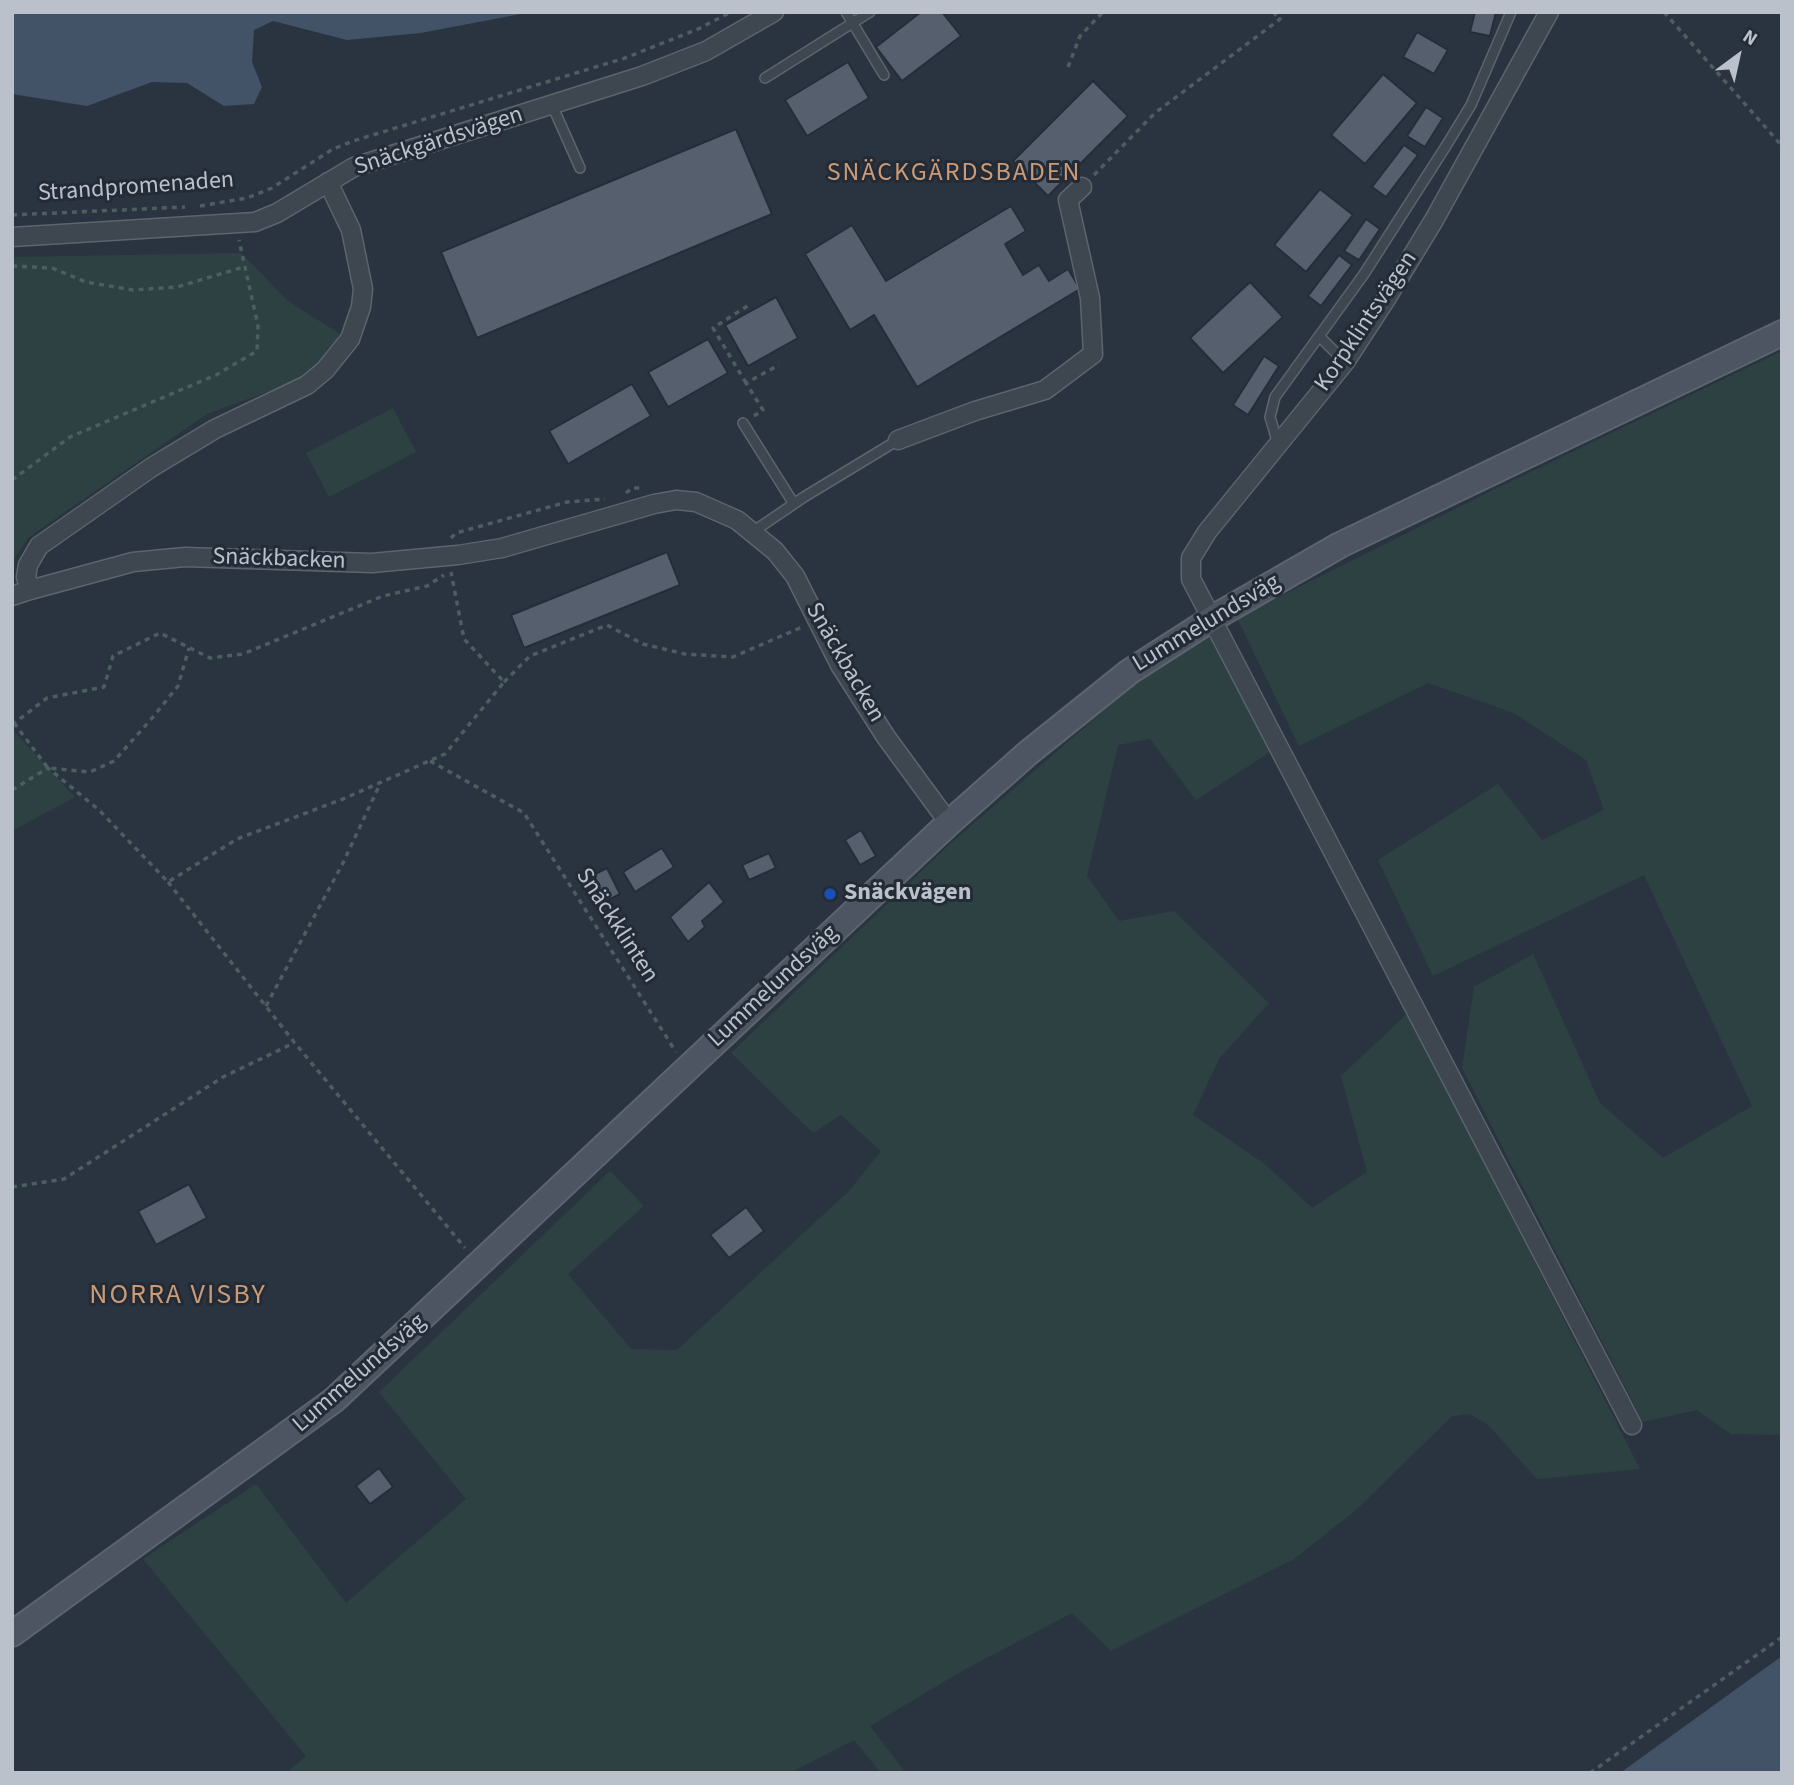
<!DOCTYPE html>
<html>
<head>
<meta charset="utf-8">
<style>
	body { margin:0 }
	#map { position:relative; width:1794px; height:1785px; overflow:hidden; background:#2a3440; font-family:"Source Sans 3",sans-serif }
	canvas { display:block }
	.frame { position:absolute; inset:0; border:14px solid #bbc1ca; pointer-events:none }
	.north { position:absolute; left:1703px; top:21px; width:70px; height:70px; -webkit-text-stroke:5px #232b36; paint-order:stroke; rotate:33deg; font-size:19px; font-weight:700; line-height:28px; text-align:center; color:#bbc1ca }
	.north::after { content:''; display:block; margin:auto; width:24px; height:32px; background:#bbc1ca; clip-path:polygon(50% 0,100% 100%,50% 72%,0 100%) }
</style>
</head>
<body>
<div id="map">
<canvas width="1794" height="1785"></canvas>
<div class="frame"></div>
<div class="north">N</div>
</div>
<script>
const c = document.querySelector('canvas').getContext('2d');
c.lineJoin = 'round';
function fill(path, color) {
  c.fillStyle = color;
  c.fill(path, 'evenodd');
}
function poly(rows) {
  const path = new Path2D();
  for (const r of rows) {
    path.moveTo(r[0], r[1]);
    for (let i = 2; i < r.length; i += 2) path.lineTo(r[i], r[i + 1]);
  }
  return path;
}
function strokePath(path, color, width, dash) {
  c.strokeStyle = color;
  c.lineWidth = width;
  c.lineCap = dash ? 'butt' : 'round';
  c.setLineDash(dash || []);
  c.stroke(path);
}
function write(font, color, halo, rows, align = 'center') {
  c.font = font + ' "Source Sans 3",sans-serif';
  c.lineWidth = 6;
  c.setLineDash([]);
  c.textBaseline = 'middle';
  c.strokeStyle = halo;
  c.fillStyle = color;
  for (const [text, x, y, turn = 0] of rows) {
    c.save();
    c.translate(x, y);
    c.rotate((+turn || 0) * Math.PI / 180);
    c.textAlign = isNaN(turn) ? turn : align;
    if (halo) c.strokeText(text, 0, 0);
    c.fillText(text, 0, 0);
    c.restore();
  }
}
const green = poly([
	[241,253,288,301,340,334,331,357,294,382,207,414,29,537,12,562,12,257],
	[1782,351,1782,1435,1731,1434,1697,1410,1643,1422,1462,1068,1474,987,1533,954,1600,1103,1663,1158,1752,1106,1644,875,1433,976,1378,860,1498,784,1542,840,1604,810,1586,760,1514,713,1428,683,1299,746,1237,618,1491,491],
	[393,408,416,452,329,497,306,453],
	[1218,629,1278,747,1196,800,1150,739,1118,745,1087,876,1119,921,1174,911,1269,1003,1219,1059,1193,1115,1266,1165,1312,1208,1367,1172,1341,1076,1408,1013,1640,1469,1537,1479,1488,1425,1470,1414,1452,1416,1355,1511,1294,1559,1111,1651,1072,1613,962,1671,870,1726,906,1773,881,1773,854,1740,790,1773,286,1773,306,1756,143,1559,256,1484,346,1603,466,1499,379,1392,610,1171,644,1206,568,1274,631,1349,677,1350,849,1191,881,1151,841,1115,813,1133,731,1053,950,844,1129,689],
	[12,729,75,797,12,831]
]);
const water = poly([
	[12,12,531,12,421,33,347,40,273,21,254,30,252,62,262,87,254,104,224,106,187,83,152,82,87,106,12,94],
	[1782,1656,1782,1773,1620,1773]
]);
const building = poly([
	[921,12,942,12,961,36,902,81,876,47,921,12],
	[1475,12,1496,12,1490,36,1470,32,1475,12],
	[1417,32,1448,50,1434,74,1403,57,1417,32],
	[848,62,869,98,807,136,785,100,848,62],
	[1383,74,1417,103,1365,164,1331,135,1383,74],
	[1093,81,1128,116,1048,196,1013,161,1093,81],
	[1426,107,1443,118,1425,147,1407,136,1426,107],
	[736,129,772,214,477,338,441,252,736,129],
	[1404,145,1418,155,1386,197,1372,187,1404,145],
	[1320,189,1353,215,1306,272,1274,245,1320,189],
	[1011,206,1026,231,1005,244,1023,275,1039,265,1049,281,1068,269,1080,289,917,387,874,315,850,330,805,254,852,225,886,281,1011,206],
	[1366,219,1380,229,1359,260,1344,251,1366,219],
	[1339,255,1352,265,1321,306,1308,296,1339,255],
	[1250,282,1283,317,1223,373,1190,338,1250,282],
	[776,297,798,338,748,366,725,325,776,297],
	[708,339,728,373,668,407,648,372,708,339],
	[1264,356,1279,366,1248,415,1233,405,1264,356],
	[632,384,651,416,568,464,549,431,632,384],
	[667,552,680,585,524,648,511,615,667,552],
	[861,830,876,856,860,865,845,840,861,830],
	[662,848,674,867,635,892,623,872,662,848],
	[769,853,776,868,749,880,742,865,769,853],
	[607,868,620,894,599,905,585,879,607,868],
	[709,882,724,902,702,921,705,927,688,942,670,917,709,882],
	[189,1184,207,1218,156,1245,138,1211,189,1184],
	[746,1207,764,1231,729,1258,710,1235,746,1207],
	[379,1468,393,1487,370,1504,356,1486,379,1468]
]);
const path = poly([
	[1273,12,1280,19],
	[1664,12,1782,146],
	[1068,67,1080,36,1103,12],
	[1094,175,1155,113,1280,19,1284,12],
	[200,206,247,198,272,188,333,149,353,141,625,58,698,29,731,12],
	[12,215,185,207],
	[12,266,52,268,86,282,133,290,177,287,244,267],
	[746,383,713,328,749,305],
	[754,416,763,410,746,383,779,365],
	[12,480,70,437,216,375,257,351,258,326,239,240],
	[626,493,632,488,644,488],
	[451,538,456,533,567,502,605,499],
	[504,682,530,656,607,625,643,644,685,654,733,657,802,627],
	[14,723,48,768,90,772,114,761,153,717,178,686,189,648],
	[12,725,47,698,104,687,113,656,160,633,210,658,243,654,383,596,427,586,444,575],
	[430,761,524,813,676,1052],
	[12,790,48,768,99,810,168,882,237,839,343,799,445,754,504,682,464,639,451,572],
	[168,882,294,1042,465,1248],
	[266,1006,343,863,380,784],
	[12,1187,64,1179,223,1077,294,1043],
	[1590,1773,1782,1637]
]);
const service = poly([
	[846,12,884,75],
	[765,78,870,12],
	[552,105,580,168],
	[1320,337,1345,362],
	[743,423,794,504],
	[1278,444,1270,417,1275,397,1364,274,1446,146,1471,105,1511,12],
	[754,531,804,497,898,440]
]);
const minor = poly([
	[1549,12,1434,220,1386,299,1345,362,1207,532,1191,558,1191,579,1632,1425],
	[328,182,351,230,363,289,361,307,350,339,325,370,307,385,215,429,152,467,39,546,28,565,26,577,30,590,133,562,185,557,372,563,458,555,502,548,654,504,676,500,696,502,737,520,775,551,795,576,840,665,886,737,949,823],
	[12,237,255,222,277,213,354,167,642,76,706,51,774,12],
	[898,440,975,411,1045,390,1093,354,1090,298,1068,200,1082,187],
	[12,596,30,590]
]);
const secondary = poly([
	[12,1634,334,1400,949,823,1028,753,1129,672,1213,618,1340,545,1782,333]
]);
const markers = [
	[830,894,7,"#1a4fb4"]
];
const streetNames = [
	["Snäckgärdsvägen",439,142,-18],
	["Strandpromenaden",136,188,-4],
	["Korpklintsvägen",1367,322,-56],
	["Snäckbacken",279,560,2],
	["Lummelundsväg",1207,624,-31],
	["Snäckbacken",844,663,60],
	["Snäckklinten",616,926,57],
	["Lummelundsväg",774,987,-43],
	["Lummelundsväg",360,1374,-41]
];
const poiNames = [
	["Snäckvägen",844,894]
];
const neighbourhoodNames = [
	["SNÄCKGÄRDSBADEN",954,174]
];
const quarterNames = [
	["NORRA VISBY",178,1297]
];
fill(green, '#2d4142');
fill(water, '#425267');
fill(building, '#565f6d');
strokePath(building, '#252d38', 2);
strokePath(service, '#5c646e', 12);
strokePath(minor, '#5c646e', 21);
strokePath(secondary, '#5c646e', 28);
strokePath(path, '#4c5e60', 3.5, [5, 5]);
strokePath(service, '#3e4650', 9);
strokePath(minor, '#3e4650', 18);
strokePath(secondary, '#4d5563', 24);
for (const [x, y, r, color] of markers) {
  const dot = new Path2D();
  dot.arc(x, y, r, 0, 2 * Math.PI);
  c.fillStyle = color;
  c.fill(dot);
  strokePath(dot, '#232b36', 2.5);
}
write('24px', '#bbc1ca', '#232b36', streetNames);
write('bold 24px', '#bbc1ca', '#232b36', poiNames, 'left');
c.letterSpacing = '2px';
write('26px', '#cb9a76', '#232b36', neighbourhoodNames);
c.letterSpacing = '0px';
c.letterSpacing = '2px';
write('28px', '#cb9a76', '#232b36', quarterNames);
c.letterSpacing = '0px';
</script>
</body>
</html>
